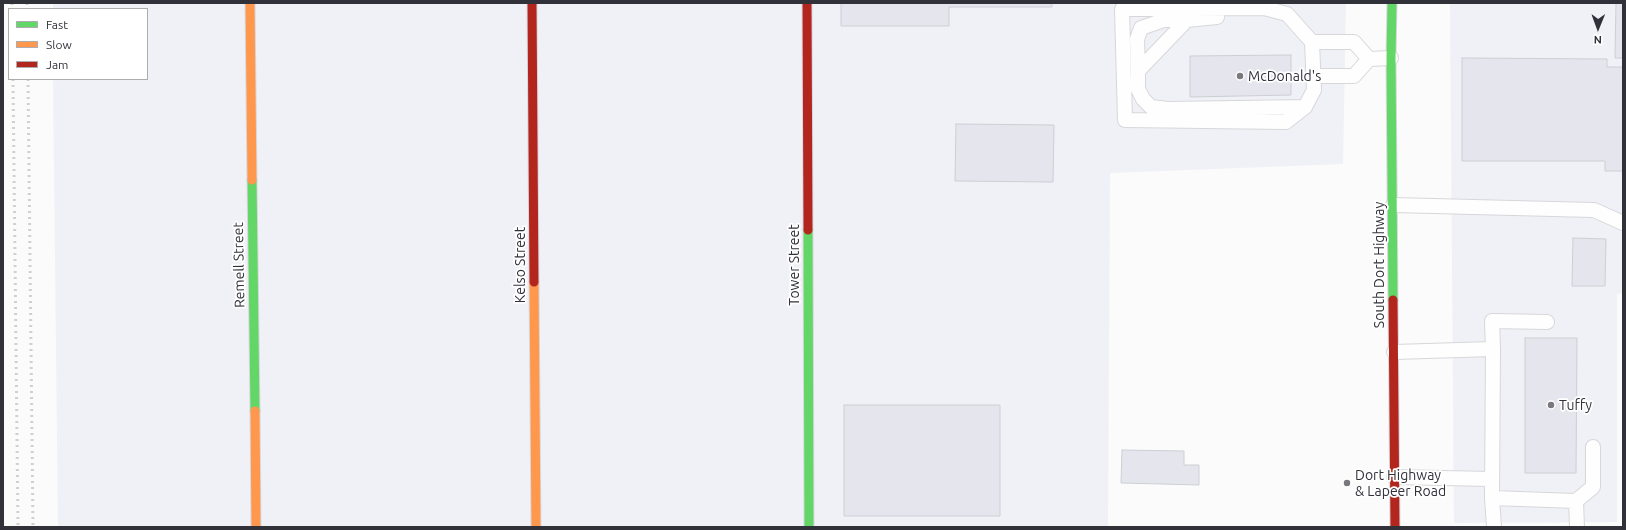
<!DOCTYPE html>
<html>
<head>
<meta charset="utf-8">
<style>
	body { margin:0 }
	#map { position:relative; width:1626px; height:530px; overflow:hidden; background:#fbfbfb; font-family:Ubuntu,sans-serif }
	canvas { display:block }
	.frame { position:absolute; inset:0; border:4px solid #31313a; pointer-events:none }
	.legend { position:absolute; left:8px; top:8px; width:140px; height:72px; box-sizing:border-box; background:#fff; border:1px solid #adadb0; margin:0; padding:5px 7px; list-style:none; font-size:12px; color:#31313a }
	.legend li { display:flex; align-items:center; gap:8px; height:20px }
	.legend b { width:20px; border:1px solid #adadb0 }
	.north { position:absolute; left:1578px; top:8px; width:40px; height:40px; -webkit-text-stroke:3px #fff; paint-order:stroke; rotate:181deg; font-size:11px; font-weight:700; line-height:16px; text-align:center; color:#31313a }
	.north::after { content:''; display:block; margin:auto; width:14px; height:18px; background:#31313a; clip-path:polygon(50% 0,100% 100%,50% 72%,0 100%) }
</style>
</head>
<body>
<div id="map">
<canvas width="1626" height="530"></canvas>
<div class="frame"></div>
<ul class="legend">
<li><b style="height:5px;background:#63d668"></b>Fast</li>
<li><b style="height:5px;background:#ff974d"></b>Slow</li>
<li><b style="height:5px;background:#b3261e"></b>Jam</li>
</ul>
<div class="north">N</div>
</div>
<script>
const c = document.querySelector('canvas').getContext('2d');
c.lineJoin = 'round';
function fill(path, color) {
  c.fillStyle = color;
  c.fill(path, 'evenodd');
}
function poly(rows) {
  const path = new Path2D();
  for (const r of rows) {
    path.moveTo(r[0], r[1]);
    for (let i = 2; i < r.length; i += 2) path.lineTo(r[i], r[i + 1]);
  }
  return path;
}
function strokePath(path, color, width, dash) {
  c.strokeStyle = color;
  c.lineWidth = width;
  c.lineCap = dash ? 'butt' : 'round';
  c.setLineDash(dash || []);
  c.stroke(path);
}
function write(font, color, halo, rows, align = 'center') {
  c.font = font + ' Ubuntu,sans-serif';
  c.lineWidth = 3.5;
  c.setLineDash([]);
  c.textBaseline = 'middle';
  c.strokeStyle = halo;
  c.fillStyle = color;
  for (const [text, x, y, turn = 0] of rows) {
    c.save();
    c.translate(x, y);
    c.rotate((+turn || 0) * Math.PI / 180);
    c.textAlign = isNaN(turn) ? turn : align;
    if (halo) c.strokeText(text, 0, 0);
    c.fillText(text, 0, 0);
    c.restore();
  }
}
const built = poly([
	[53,3,1346,3,1343,164,1110,173,1108,527,58,527,53,79,147,79,147,9,53,9],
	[1450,3,1623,3,1623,293,1617,294,1617,522,1454,523]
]);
const building = poly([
	[841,3,1052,3,1052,7,949,7,949,26,841,26,841,3],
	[1616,3,1623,3,1623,58,1615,58,1616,3],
	[1291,55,1291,95,1190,97,1190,56,1291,55],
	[1462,58,1607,59,1607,67,1623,67,1623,171,1605,171,1605,161,1462,161,1462,58],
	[956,124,1054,125,1053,182,955,181,956,124],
	[1573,238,1606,239,1605,286,1572,286,1573,238],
	[1525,338,1577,338,1576,473,1525,473,1525,338],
	[844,405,1000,405,1000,516,844,516,844,405],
	[1122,450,1184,451,1184,465,1199,465,1199,485,1121,483,1122,450]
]);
const lane = poly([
	[1217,17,1187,20,1138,71,1138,89,1143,99,1151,107,1168,109,1305,107],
	[1312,42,1314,90,1305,107,1286,122,1125,120,1122,9,1264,8,1287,14,1312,42,1354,42,1369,59],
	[1138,71,1137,39,1141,28,1164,20,1187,20],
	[1314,76,1354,76,1369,59,1391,58],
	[1393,205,1594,210,1623,223],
	[1493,349,1492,321,1547,322],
	[1394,352,1493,349,1492,498],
	[1394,477,1491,479],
	[1576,501,1593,487,1593,447],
	[1494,527,1492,498,1576,501,1577,527]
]);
const fast = poly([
	[1392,3,1391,58,1393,300],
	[252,180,255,411],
	[808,230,809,527]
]);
const slow = poly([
	[250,3,252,180],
	[534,282,536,527],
	[255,411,256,527]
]);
const jam = poly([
	[532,3,534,282],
	[807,3,808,230],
	[1393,300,1395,527]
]);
const rail = poly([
	[12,3,12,9],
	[27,3,27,9],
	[13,79,18,527],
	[28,79,33,527]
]);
const markers = [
	[1240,76,4,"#78787e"],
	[1551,405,4,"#78787e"],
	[1347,483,4,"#78787e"]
];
const poiNames = [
	["McDonald's",1248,76],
	["Tuffy",1559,405],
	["Dort Highway",1355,475],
	["& Lapeer Road",1355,491]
];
const streetNames = [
	["Remell Street",239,265,-91],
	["Kelso Street",520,265,-90],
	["Tower Street",794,265,-90],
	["South Dort Highway",1379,265,-90]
];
fill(built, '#f0f0f7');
fill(building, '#e5e5ed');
strokePath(building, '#cecfd3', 1);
strokePath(lane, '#d7d7db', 16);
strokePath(fast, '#d7d7db', 11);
strokePath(slow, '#d7d7db', 11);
strokePath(jam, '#d7d7db', 11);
strokePath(lane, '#fefefe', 14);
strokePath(fast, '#63d668', 9);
strokePath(slow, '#ff974d', 9);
strokePath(jam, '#b3261e', 9);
strokePath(rail, '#d0d0d0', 3, [2, 4]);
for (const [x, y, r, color] of markers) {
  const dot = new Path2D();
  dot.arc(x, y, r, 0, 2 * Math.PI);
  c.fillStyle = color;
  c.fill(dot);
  strokePath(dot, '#fff', 1.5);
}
write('14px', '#31313a', '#fff', poiNames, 'left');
write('14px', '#31313a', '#fff', streetNames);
</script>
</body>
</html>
